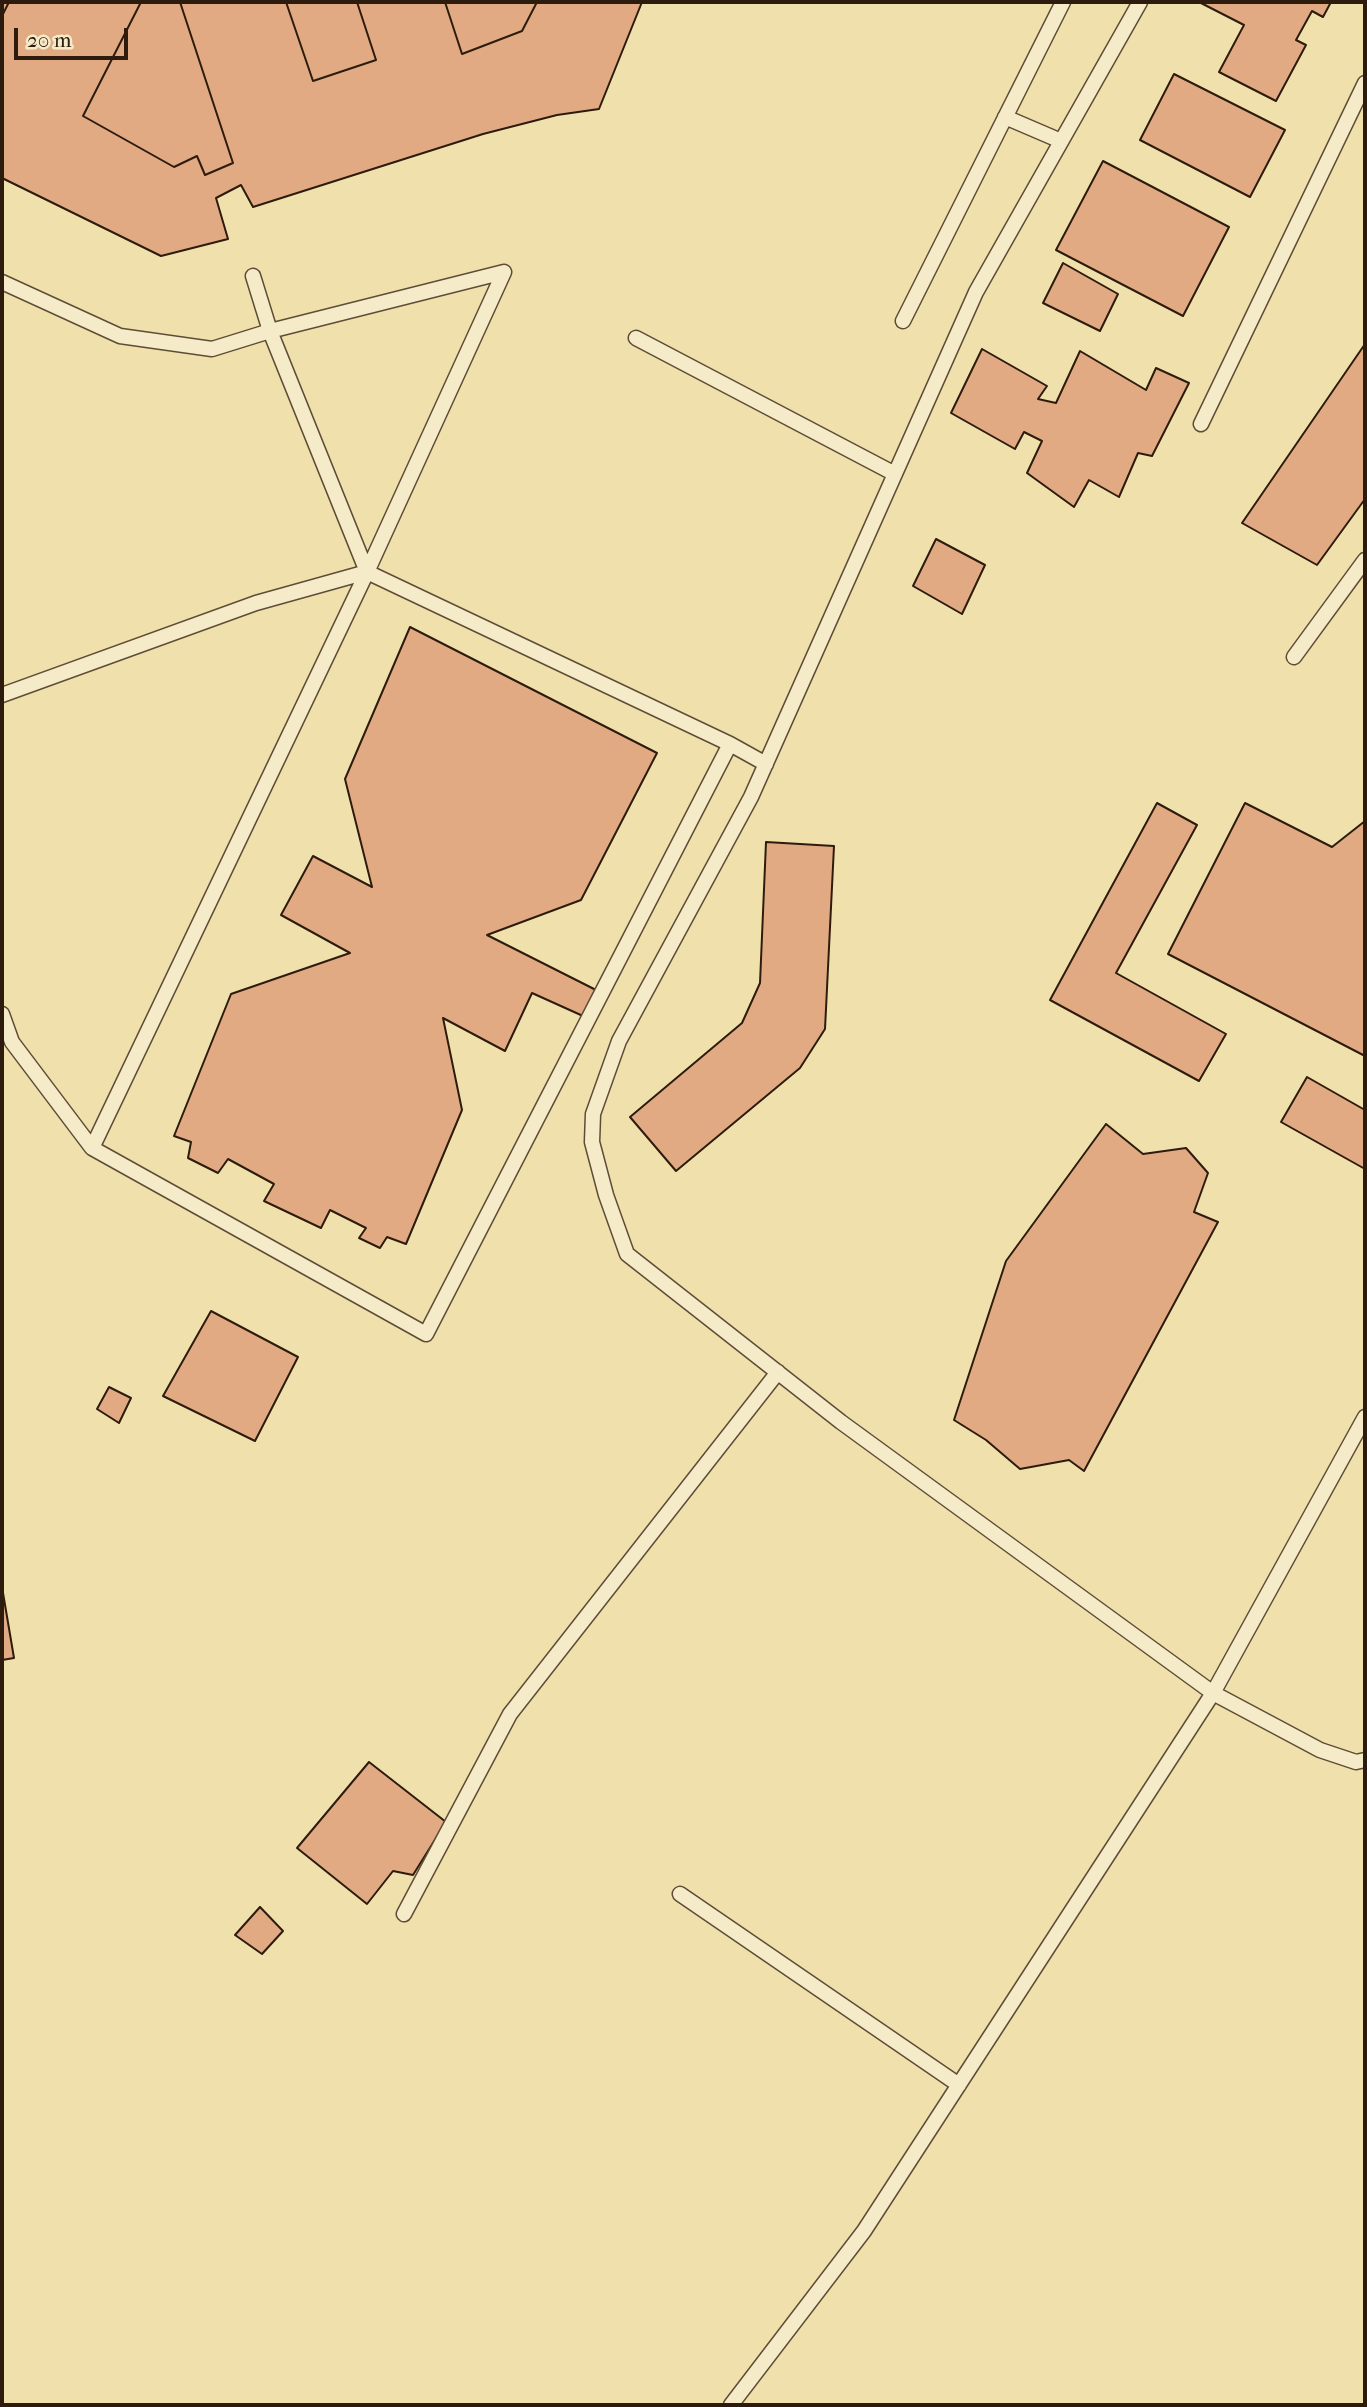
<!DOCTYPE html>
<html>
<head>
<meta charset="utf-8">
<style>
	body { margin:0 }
	#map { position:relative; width:1367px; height:2407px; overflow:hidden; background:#f0e0ac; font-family:"IM FELL French Canon",serif }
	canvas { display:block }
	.frame { position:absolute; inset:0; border:4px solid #2d1c0e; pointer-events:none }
	.scale { position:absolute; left:14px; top:28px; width:114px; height:32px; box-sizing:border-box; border:4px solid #2d1c0e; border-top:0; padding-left:9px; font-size:21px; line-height:24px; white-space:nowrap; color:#2d1c0e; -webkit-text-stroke:5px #f5ebc9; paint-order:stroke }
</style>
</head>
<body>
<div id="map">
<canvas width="1367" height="2407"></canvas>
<div class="frame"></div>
<div class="scale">20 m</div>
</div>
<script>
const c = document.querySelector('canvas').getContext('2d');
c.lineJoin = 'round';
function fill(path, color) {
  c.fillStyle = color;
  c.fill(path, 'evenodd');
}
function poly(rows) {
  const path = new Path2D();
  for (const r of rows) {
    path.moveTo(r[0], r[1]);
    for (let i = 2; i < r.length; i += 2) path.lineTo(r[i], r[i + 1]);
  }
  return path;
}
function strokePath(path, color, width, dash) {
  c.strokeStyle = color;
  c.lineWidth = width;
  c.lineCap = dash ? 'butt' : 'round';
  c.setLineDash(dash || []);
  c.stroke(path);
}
const building = poly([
	[2,2,9,2,2,16,2,2],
	[9,2,141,2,83,116,174,167,197,156,205,175,233,163,180,2,286,2,313,81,376,60,357,2,445,2,462,54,522,31,537,2,642,2,599,109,557,115,483,134,253,207,241,185,216,198,228,239,161,256,2,178,2,16,9,2],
	[141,2,180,2,233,163,205,175,197,156,174,167,83,116,141,2],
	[286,2,357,2,376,60,313,81,286,2],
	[445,2,537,2,522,31,462,54,445,2],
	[1199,2,1331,2,1323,17,1312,11,1296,40,1306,45,1276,101,1219,72,1244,25,1199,2],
	[1174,74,1285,130,1250,197,1140,140,1174,74],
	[1103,161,1229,227,1183,316,1056,250,1103,161],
	[1063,263,1118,294,1100,331,1043,303,1063,263],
	[1365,344,1365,499,1317,565,1242,523,1365,344],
	[982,349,1047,386,1038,399,1056,403,1080,351,1146,390,1156,368,1189,383,1152,456,1138,453,1119,497,1089,480,1074,507,1027,473,1042,441,1024,432,1015,449,951,413,982,349],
	[936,539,985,565,962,614,913,586,936,539],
	[410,627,657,753,581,900,487,935,596,990,583,1016,532,993,505,1051,443,1018,462,1110,406,1244,387,1237,380,1248,359,1238,366,1228,330,1210,321,1228,264,1201,274,1184,228,1159,218,1173,188,1158,191,1142,174,1136,231,994,350,953,281,915,313,856,372,887,345,779,410,627],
	[1157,803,1197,825,1116,973,1226,1034,1199,1081,1050,1000,1157,803],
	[1245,803,1332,847,1365,821,1365,1056,1168,954,1245,803],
	[766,842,834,846,825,1029,800,1068,676,1171,630,1117,742,1023,760,983,766,842],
	[1307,1077,1365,1110,1365,1169,1281,1122,1307,1077],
	[1106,1124,1143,1154,1186,1148,1208,1173,1194,1212,1218,1222,1084,1471,1069,1460,1020,1469,986,1440,954,1420,1006,1261,1106,1124],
	[211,1311,298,1357,255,1441,163,1396,211,1311],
	[109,1387,131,1398,119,1423,97,1409,109,1387],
	[2,1587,14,1658,2,1660,2,1587],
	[369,1762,446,1822,413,1875,393,1871,367,1904,297,1848,369,1762],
	[260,1907,283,1931,262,1954,235,1935,260,1907]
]);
const lane = poly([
	[1140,2,976,292,751,797,619,1041,593,1114,592,1142,606,1195,627,1254,841,1422,1213,1693,1320,1750,1356,1762,1365,1760],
	[1005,117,1061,141],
	[2,282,120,336,212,349,270,331,504,272,367,572,270,331,253,276],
	[903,321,1063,2],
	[636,338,895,474],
	[1201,424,1365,83],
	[1294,657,1365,560],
	[2,695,256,603,367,572,730,744,766,764],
	[2,1014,12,1042,92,1148,367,572],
	[92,1148,426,1334,730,744],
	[680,1894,959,2085],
	[404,1914,510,1714,778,1372],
	[731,2405,864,2231,1213,1693,1365,1417]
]);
fill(building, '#e1aa82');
strokePath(building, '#2d1c0e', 2);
strokePath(lane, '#5e4d36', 17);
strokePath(lane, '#f5ebc9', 14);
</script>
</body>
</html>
